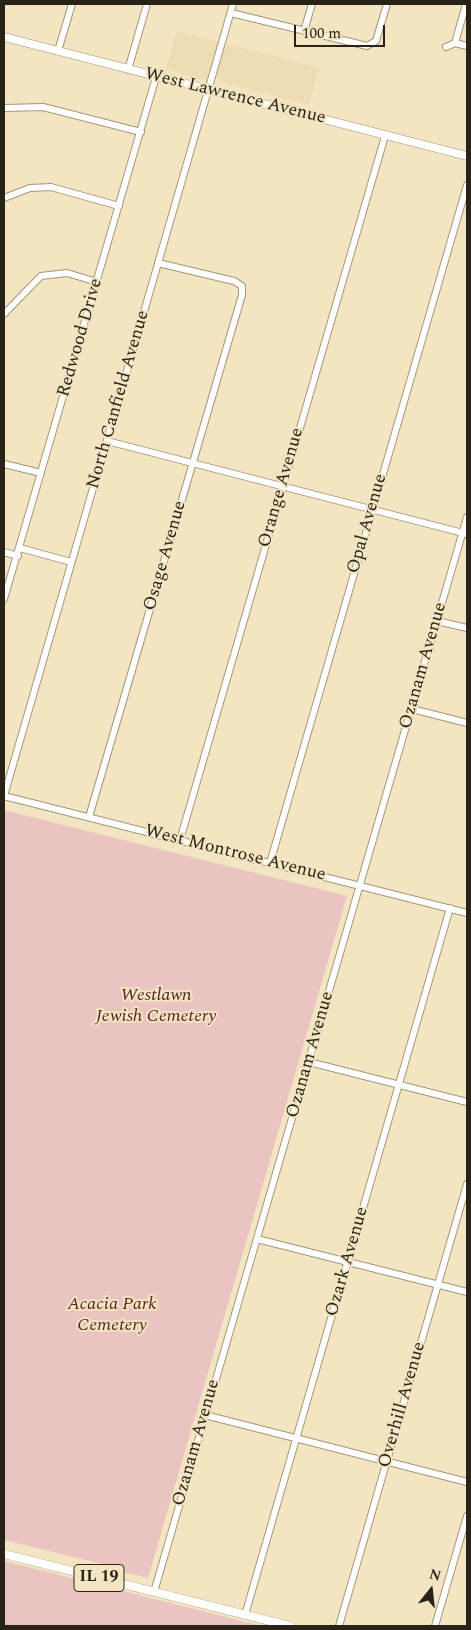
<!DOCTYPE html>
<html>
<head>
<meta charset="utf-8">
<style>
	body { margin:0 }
	#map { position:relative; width:471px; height:1630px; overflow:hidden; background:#f3e4c2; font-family:Spectral,serif }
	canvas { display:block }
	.frame { position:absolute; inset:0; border:5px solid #282316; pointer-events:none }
	.north { position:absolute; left:406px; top:1565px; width:50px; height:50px; -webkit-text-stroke:4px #f3e4c2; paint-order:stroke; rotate:16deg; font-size:14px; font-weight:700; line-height:20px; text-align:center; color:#282316 }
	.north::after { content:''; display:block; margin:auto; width:18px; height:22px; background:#282316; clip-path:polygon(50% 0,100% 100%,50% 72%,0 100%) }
	.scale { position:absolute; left:294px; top:25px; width:91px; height:22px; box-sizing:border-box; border:2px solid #282316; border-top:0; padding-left:6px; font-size:15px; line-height:18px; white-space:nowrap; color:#282316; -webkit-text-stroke:4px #f3e4c2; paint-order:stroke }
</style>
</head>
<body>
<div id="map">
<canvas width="471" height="1630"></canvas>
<div class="frame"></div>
<div class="north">N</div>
<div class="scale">100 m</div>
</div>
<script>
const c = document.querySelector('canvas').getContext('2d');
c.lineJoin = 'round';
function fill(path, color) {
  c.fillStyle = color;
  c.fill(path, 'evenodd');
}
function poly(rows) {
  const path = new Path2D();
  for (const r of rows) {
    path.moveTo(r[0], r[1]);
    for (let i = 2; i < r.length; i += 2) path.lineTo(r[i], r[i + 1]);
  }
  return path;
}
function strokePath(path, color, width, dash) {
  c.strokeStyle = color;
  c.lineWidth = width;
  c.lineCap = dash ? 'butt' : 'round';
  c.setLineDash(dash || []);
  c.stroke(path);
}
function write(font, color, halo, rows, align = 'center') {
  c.font = font + ' Spectral,serif';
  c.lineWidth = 4;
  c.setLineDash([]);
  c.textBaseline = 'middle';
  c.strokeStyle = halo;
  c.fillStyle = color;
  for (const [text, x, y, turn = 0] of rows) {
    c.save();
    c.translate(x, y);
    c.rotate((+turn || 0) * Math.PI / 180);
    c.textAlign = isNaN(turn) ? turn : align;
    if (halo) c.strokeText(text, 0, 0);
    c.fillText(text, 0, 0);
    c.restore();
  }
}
const built = poly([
	[177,31,218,42,207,81,166,69],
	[226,44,319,68,309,105,223,83,218,80,217,76]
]);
const green = poly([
	[4,810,347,896,148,1578,118,1571,119,1568,4,1540],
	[4,1561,262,1626,4,1626]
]);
const minor = poly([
	[231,13,367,46,376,41,387,4],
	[304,31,312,4],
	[455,43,466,4],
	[455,43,467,46],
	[446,47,455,43],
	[58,51,72,4],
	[128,70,147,4],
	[4,108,43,107,141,132],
	[4,198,30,188,51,187,119,206],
	[4,314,41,276,67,273,97,282],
	[107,441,467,534],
	[4,464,41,473],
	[20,548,71,562],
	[4,552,18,556],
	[4,599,156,77],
	[437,621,467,628],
	[412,709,467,723],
	[4,796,233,4],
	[4,796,467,913],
	[89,817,242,295,242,286,234,281,158,263],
	[180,840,385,136],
	[270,863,467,185],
	[309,1062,467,1102],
	[257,1239,467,1292],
	[205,1415,467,1482],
	[154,1592,467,517],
	[245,1615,450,908],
	[339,1626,467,1184],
	[435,1626,467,1516]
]);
const major = poly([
	[4,37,467,156],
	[4,1554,290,1626]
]);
const shields = [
	[99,1578,50]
];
const shieldNames = [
	["IL 19",99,1578]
];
const streetNames = [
	["West Lawrence Avenue",235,97,14],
	["Redwood Drive",81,338,-74],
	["North Canfield Avenue",119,400,-74],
	["Orange Avenue",282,488,-74],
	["Opal Avenue",368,524,-74],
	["Osage Avenue",166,556,-74],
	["Ozanam Avenue",424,666,-74],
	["West Montrose Avenue",235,854,14],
	["Ozanam Avenue",311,1055,-74],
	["Ozark Avenue",348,1262,-74],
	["Overhill Avenue",403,1405,-74],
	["Ozanam Avenue",197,1443,-74]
];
const parkNames = [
	["Westlawn",156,996],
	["Jewish Cemetery",156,1017],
	["Acacia Park",112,1305],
	["Cemetery",112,1326]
];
fill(built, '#eedcb2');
fill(green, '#eac4c1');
strokePath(minor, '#a59777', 8);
strokePath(major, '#a59777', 9);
strokePath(minor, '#fff', 6);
strokePath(major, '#fff', 8);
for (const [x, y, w] of shields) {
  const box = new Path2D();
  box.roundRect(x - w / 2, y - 13.5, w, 27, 4);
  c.fillStyle = '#f3e4c2';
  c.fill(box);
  strokePath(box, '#282316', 1);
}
write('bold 16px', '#282316', null, shieldNames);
write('18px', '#282316', '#f3e4c2', streetNames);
write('italic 18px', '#572322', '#f3e4c2', parkNames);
</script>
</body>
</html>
